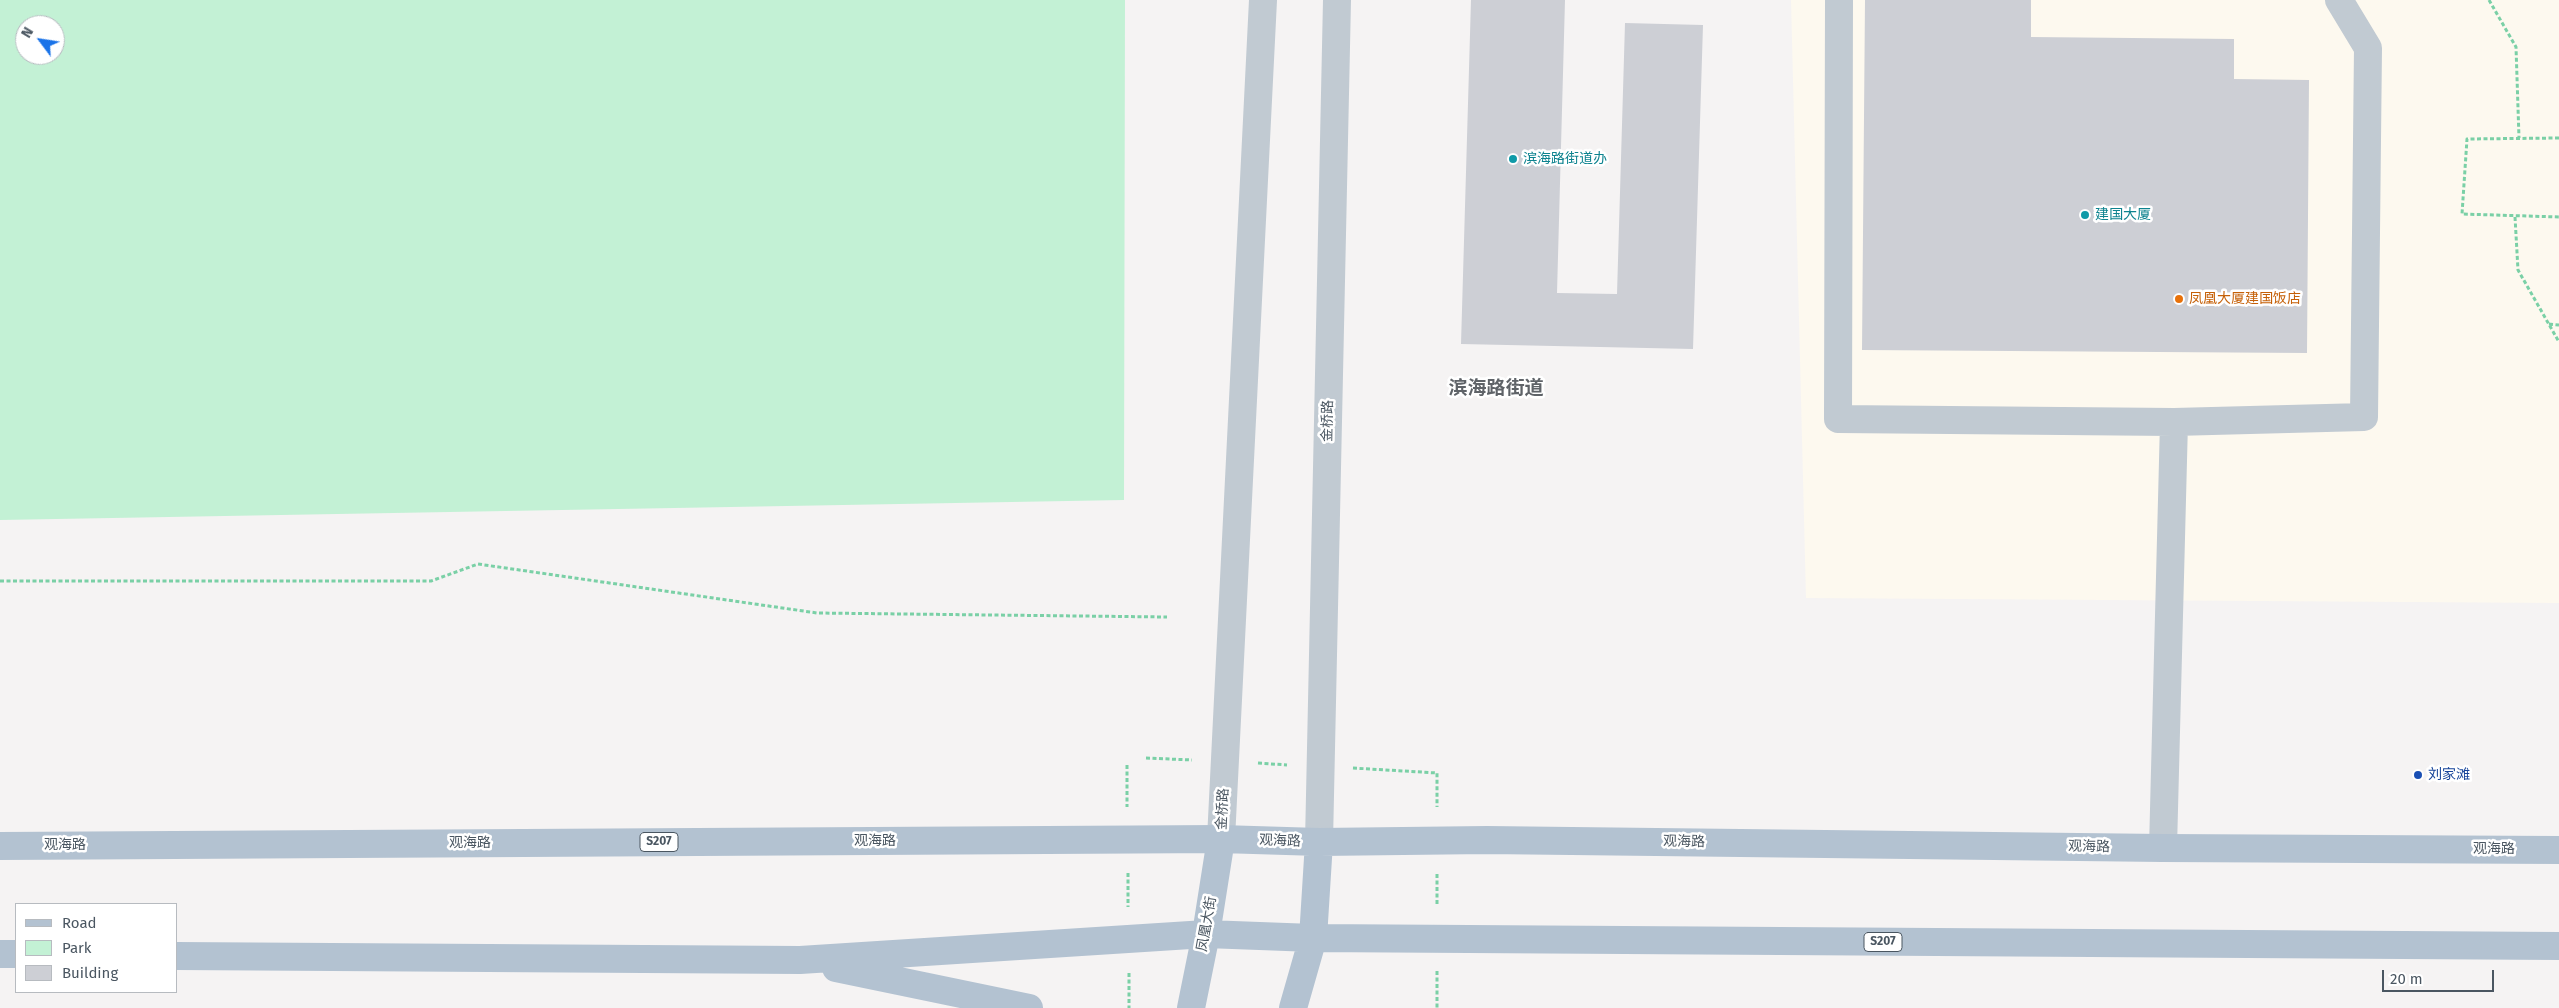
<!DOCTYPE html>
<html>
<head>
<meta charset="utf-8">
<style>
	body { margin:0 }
	#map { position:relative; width:2559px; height:1008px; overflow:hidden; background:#f5f3f3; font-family:"Fira Sans",sans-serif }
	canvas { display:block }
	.legend { position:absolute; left:15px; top:903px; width:162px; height:90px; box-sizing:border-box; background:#fff; border:1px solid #b7bbc0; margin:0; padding:6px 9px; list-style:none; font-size:15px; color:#4a5661 }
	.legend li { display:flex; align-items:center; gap:10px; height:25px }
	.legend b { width:25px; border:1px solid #b7bbc0 }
	.north { position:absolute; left:15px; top:15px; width:50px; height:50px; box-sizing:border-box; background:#fff; border:1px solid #b7bbc0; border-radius:50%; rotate:301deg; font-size:14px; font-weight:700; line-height:20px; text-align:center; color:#4a5661 }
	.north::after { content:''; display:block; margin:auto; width:18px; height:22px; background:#1a73e8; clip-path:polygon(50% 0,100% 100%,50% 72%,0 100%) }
	.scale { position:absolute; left:2382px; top:970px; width:112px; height:22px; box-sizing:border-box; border:2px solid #4a5661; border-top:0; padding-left:6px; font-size:15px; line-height:18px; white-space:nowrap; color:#4a5661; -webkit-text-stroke:4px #fff; paint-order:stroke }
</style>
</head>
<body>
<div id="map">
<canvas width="2559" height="1008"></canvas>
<ul class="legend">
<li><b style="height:6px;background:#b3c2d1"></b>Road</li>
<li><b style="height:14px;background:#c3f1d5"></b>Park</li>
<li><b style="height:14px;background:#cdcfd5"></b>Building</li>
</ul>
<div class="north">N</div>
<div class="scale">20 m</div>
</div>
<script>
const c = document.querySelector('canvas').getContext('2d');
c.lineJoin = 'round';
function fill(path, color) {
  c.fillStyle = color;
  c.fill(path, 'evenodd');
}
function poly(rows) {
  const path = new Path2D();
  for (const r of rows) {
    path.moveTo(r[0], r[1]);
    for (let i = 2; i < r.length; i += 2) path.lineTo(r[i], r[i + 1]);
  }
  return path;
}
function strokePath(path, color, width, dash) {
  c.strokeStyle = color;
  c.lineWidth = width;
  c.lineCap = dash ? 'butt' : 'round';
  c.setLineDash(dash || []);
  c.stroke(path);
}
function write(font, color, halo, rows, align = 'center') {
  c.font = font + ' "Fira Sans","Noto Sans SC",sans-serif';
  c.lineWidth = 5;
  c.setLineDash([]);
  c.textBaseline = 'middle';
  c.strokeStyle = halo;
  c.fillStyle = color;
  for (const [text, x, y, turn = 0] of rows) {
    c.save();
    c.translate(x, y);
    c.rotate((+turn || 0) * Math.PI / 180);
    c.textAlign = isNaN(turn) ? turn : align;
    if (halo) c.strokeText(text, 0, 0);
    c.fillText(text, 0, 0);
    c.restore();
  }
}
const commercial = poly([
	[1791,0,2559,0,2559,603,1806,598]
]);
const green = poly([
	[0,0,1125,0,1124,500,0,520],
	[25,25,55,25,55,55,25,55]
]);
const building = poly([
	[1471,0,1565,0,1557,293,1617,294,1625,23,1703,25,1693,349,1461,344],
	[1865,0,2031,0,2031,37,2234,39,2234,79,2309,80,2307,353,1862,350]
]);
const path = poly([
	[2489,0,2516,47,2519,138],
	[2559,138,2467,139,2462,214,2559,217],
	[2515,217,2518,270,2559,342],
	[2549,324,2559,325],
	[0,581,431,581,478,564,817,613,1167,617],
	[1146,758,1192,760],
	[1258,763,1287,765],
	[1127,765,1127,807],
	[1353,768,1437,773,1437,807],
	[1128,873,1128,907],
	[1437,874,1437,905],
	[1437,971,1437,1008],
	[1129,973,1129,1008]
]);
const minor = poly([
	[1839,0,1838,419,2174,422,2364,417,2368,48,2339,0],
	[1221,839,1263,0],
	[1319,842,1337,0],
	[2163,848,2174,422]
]);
const major = poly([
	[0,846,1221,839,1319,842,1487,840,2163,848,2559,850],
	[0,954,16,954],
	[176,956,800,960,1206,934,1313,938,2559,946],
	[836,968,1029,1008],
	[1191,1008,1206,934,1221,839],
	[1293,1008,1313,938,1319,842]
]);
const markers = [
	[1513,159,5,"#0f9aa8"],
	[2085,215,5,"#0f9aa8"],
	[2179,299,5,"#e8710a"],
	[2418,775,5,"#1a4fb4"]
];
const shields = [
	[659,842,38],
	[1883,942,38]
];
const shieldNames = [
	["S207",659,842],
	["S207",1883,942]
];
const cultureNames = [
	["滨海路街道办",1523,159],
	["建国大厦",2095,215]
];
const foodNames = [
	["凤凰大厦建国饭店",2189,299]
];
const streetNames = [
	["金桥路",1328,421,-89],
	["金桥路",1223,809,-87],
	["观海路",875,841],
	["观海路",1280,841,2],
	["观海路",1684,842,1],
	["观海路",470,843],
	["观海路",65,845],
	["观海路",2089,847,1],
	["观海路",2494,849],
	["凤凰大街",1207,924,-80]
];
const transitNames = [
	["刘家滩",2428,775]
];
const districtNames = [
	["滨海路街道",1496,389]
];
fill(commercial, '#fdf9ef');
fill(green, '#c3f1d5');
fill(building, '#cdcfd5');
strokePath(path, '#7ad0a6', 3, [4, 2.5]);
strokePath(minor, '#c1cad2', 28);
strokePath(major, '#b3c2d1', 28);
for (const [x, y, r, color] of markers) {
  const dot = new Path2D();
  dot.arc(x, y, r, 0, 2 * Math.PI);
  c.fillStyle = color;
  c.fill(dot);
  strokePath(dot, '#fff', 2);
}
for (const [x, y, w] of shields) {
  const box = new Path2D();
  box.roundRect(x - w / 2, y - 9.5, w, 19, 4);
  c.fillStyle = '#fff';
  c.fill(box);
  strokePath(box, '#4a5661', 1);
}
write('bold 12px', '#4a5661', null, shieldNames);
write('14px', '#0d838f', '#fff', cultureNames, 'left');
write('14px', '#c56008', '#fff', foodNames, 'left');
write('14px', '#4a5661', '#fff', streetNames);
write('14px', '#164399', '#fff', transitNames, 'left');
write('bold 19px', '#5f6368', '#fff', districtNames);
</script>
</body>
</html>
